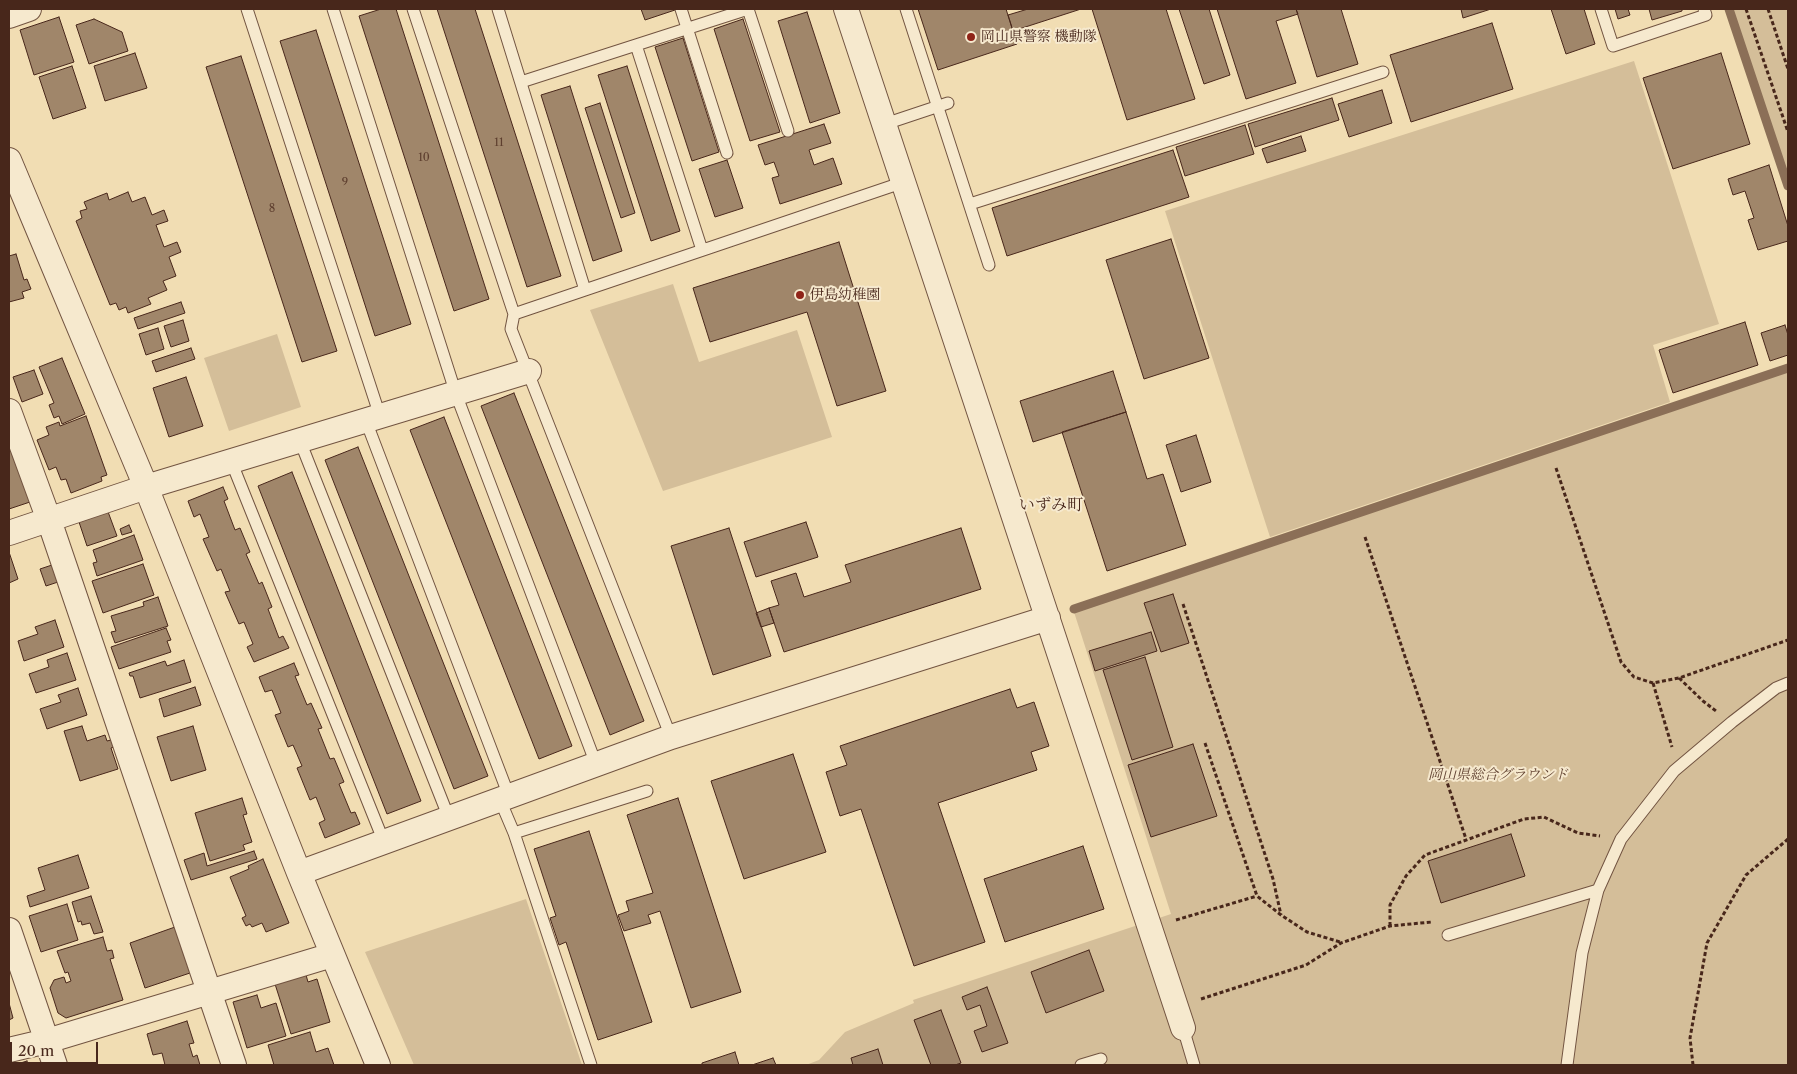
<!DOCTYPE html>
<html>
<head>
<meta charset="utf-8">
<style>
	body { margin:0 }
	#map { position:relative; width:1797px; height:1074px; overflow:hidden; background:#f1ddb3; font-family:"Libre Caslon Text",serif }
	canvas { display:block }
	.frame { position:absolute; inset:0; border:10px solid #48271b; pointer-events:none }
	.scale { position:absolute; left:10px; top:1042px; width:88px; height:22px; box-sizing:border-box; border:2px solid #48271b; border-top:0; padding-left:6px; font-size:15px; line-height:18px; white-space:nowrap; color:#48271b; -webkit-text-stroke:4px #f6e9ce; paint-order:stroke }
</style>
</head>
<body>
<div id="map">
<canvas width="1797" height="1074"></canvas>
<div class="frame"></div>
<div class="scale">20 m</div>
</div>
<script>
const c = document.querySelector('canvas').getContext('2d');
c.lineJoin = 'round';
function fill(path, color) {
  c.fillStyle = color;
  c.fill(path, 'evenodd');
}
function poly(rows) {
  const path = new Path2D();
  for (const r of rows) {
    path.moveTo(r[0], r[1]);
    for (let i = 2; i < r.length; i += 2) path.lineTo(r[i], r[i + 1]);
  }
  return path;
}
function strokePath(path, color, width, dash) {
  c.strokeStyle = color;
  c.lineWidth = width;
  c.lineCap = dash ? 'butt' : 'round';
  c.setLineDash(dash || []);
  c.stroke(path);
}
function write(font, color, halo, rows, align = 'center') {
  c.font = font + ' "Libre Caslon Text","Noto Serif JP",serif';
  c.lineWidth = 4;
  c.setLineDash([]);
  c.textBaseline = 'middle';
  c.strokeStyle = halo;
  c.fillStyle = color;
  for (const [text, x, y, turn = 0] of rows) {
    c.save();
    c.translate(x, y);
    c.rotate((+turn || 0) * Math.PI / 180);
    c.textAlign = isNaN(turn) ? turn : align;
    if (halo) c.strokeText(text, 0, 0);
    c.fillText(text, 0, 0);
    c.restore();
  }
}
const green = poly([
	[1731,9,1788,9,1788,179],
	[1634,61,1719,324,1653,345,1670,402,1270,537,1165,211],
	[673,284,699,362,797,330,832,437,663,491,590,310],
	[277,334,301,407,229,431,204,358],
	[1788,371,1788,1065,806,1065,819,1060,845,1032,914,1003,913,1000,1171,914,1074,612],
	[526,899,582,1065,414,1065,365,952]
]);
const stream = poly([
	[1729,9,1788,186],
	[1074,609,1788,368]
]);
const building = poly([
	[381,9,396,9,489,299,454,311,359,16,381,9],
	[437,9,475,9,561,276,527,287,437,9],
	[641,9,675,9,675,10,645,20,641,9],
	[918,9,1006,9,1017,44,938,70,918,9],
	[1028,9,1081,9,1013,31,1008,15,1028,9],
	[1092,9,1166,9,1195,99,1127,120,1092,9],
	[1179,9,1209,9,1230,75,1204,84,1179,9],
	[1217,9,1296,9,1298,14,1276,21,1296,83,1246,99,1217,9],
	[1296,9,1341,9,1358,64,1317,77,1296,9],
	[1461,9,1491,9,1463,18,1461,9],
	[1551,9,1584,9,1595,44,1566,54,1551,9],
	[1615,9,1628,9,1630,15,1618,19,1615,9],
	[1649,9,1682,9,1682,11,1652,20,1649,9],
	[807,12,840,113,810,123,778,21,807,12],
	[59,17,74,62,34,75,20,30,59,17],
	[94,19,122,32,128,51,89,64,76,25,94,19],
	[743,19,780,132,750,141,714,29,743,19],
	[1492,23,1513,89,1411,122,1390,55,1492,23],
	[316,30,411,324,375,336,280,41,316,30],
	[683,38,719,152,692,161,655,47,683,38],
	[135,53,147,88,105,101,94,66,135,53],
	[1721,53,1750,144,1673,169,1643,78,1721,53],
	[241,56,337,351,302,362,206,67,241,56],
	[72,66,86,108,53,119,39,77,72,66],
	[627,66,680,231,651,241,598,75,627,66],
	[570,86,622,251,593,261,541,95,570,86],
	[1382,90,1392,123,1349,137,1338,104,1382,90],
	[1332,98,1339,120,1255,147,1248,124,1332,98],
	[600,103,635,213,621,218,585,108,600,103],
	[824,124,831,143,809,150,814,165,833,158,842,184,780,204,772,178,779,176,774,162,765,165,758,145,824,124],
	[1245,125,1254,154,1185,176,1176,147,1245,125],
	[1301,136,1306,151,1267,163,1262,149,1301,136],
	[1173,150,1189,197,1007,256,992,208,1173,150],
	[727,160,743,208,715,217,699,169,727,160],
	[1769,165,1788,226,1788,241,1758,250,1748,220,1754,218,1745,191,1733,195,1728,179,1769,165],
	[128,192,132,202,145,197,152,215,164,210,168,221,156,225,164,247,177,242,181,252,169,257,176,276,163,281,167,290,148,298,151,304,128,313,126,307,119,310,116,303,110,305,76,221,82,218,80,211,87,209,84,202,107,193,109,200,128,192],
	[1171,239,1209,358,1144,379,1106,260,1171,239],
	[839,242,886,391,837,406,807,312,710,342,693,288,839,242],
	[16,254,24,280,27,279,31,289,22,292,24,298,9,302,9,256,16,254],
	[181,302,185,313,138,329,134,318,181,302],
	[183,320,189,341,171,347,164,326,183,320],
	[1745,322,1758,365,1673,393,1659,350,1745,322],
	[1785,325,1788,335,1788,355,1770,361,1761,333,1785,325],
	[158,328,164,349,146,355,139,334,158,328],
	[191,348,195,359,156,372,152,361,191,348],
	[62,358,85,414,62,424,59,416,54,418,49,405,54,403,39,367,62,358],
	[34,370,43,394,22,402,13,377,34,370],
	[1113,371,1126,412,1033,442,1020,401,1113,371],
	[186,377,203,426,169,437,153,388,186,377],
	[514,393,644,721,610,735,481,406,514,393],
	[1126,412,1147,479,1163,474,1186,545,1107,571,1062,432,1126,412],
	[86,416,107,475,101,477,102,481,71,493,66,479,61,480,56,467,49,470,37,440,49,435,46,427,59,422,60,426,86,416],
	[444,417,572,746,539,759,410,430,444,417],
	[1196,435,1211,482,1181,492,1166,445,1196,435],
	[358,447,488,776,454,789,325,460,358,447],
	[12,451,30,502,9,509,9,452,12,451],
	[292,472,421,801,387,814,258,486,292,472],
	[223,487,228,499,224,501,235,530,240,528,250,552,246,554,259,584,262,582,272,607,268,609,279,638,283,636,289,648,254,662,247,647,253,644,244,622,239,624,225,592,230,591,221,569,217,571,203,539,209,537,200,514,194,517,188,501,223,487],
	[107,509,117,536,87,546,78,519,107,509],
	[806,522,818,557,756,577,744,542,806,522],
	[129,525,132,532,122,535,120,529,129,525],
	[729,528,771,656,713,675,671,546,729,528],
	[961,528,981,589,784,652,769,608,779,605,771,581,796,573,804,597,851,582,845,565,961,528],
	[134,535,143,560,97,576,93,563,97,562,93,550,134,535],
	[9,552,18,579,9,583,9,552],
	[143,564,154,595,103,613,92,581,143,564],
	[52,565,58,582,46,586,40,569,52,565],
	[1173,594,1189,643,1161,652,1144,603,1173,594],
	[158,597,168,626,115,643,111,632,116,631,111,616,144,606,143,602,158,597],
	[769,608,774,623,761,627,756,613,769,608],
	[55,620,64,647,24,661,18,641,38,634,35,627,55,620],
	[166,628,171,640,167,641,171,652,119,669,111,647,166,628],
	[1151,632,1157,651,1095,671,1089,651,1151,632],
	[67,653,76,680,36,693,29,674,49,667,47,660,67,653],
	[1145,657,1173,747,1132,760,1103,670,1145,657],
	[184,660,191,682,140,698,133,676,130,676,129,673,165,661,167,666,184,660],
	[294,663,299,675,295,676,307,705,311,703,322,728,318,729,330,759,334,758,344,782,339,784,351,813,355,812,360,824,325,838,319,823,325,820,316,797,310,800,297,768,302,766,293,745,288,747,275,715,281,713,272,690,265,692,259,677,294,663],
	[195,687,201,705,164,717,159,699,195,687],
	[78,688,87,715,47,729,40,709,61,702,58,695,78,688],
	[1010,689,1017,708,1034,702,1049,746,1031,752,1037,770,938,803,985,942,914,966,861,809,840,816,826,772,847,765,840,746,1010,689],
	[82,726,87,741,105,735,107,741,111,740,114,747,111,748,118,769,80,781,64,731,82,726],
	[193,726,206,770,171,781,157,737,193,726],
	[1193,744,1217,816,1151,837,1128,765,1193,744],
	[793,754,826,852,744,879,711,781,793,754],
	[242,798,247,814,243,815,252,842,243,845,245,850,210,861,195,813,242,798],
	[678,798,741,992,691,1008,660,911,648,915,651,923,624,931,618,915,629,911,626,901,653,893,627,815,678,798],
	[589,831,652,1022,598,1040,566,942,559,945,550,918,556,916,534,849,589,831],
	[1511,834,1525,876,1441,903,1428,861,1511,834],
	[1083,846,1104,909,1005,942,984,879,1083,846],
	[254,851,257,859,191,880,184,860,204,853,207,866,254,851],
	[78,855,89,888,30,907,27,896,45,890,38,868,78,855],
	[263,859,289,923,266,932,262,923,252,927,250,924,246,926,242,918,246,916,230,877,249,869,248,866,263,859],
	[91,896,103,932,94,934,90,923,82,925,81,921,78,922,72,902,91,896],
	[67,904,78,940,41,952,29,916,67,904],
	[175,927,190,973,145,988,130,943,175,927],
	[103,937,107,951,112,950,114,958,110,959,123,1000,66,1018,58,1013,50,988,54,980,64,977,66,983,71,981,68,972,65,973,57,951,103,937],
	[1089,950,1104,991,1046,1013,1031,972,1089,950],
	[306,975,308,982,317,979,330,1022,291,1034,275,984,306,975],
	[987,987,1008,1043,982,1052,974,1031,987,1026,980,1005,967,1010,962,997,987,987],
	[257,995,261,1008,276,1003,286,1036,247,1048,233,1002,257,995],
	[9,1003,13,1018,9,1020,9,1003],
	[941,1010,961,1063,955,1065,931,1065,914,1020,941,1010],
	[187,1021,194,1043,189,1044,193,1057,197,1055,200,1065,165,1065,162,1053,153,1055,147,1034,187,1021],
	[310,1032,316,1052,328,1048,334,1065,274,1065,268,1045,310,1032],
	[878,1049,883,1065,853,1065,851,1058,878,1049],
	[735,1052,739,1065,702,1065,702,1063,735,1052],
	[773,1058,776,1065,752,1065,773,1058],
	[27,1061,28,1065,14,1065,27,1061]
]);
const path = poly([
	[1746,9,1788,132],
	[1768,9,1788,69],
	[1556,468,1621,662,1634,677,1653,683,1679,678,1788,640],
	[1365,537,1466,839],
	[1183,604,1273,879,1281,915],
	[1679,678,1703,701,1716,711],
	[1653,683,1672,747],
	[1205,743,1257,896,1281,915,1307,932,1340,942],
	[1176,920,1257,896],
	[1390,926,1390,905,1406,876,1425,855,1524,819,1544,817,1578,833,1600,836],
	[1201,999,1306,965,1341,943,1390,926,1432,922],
	[1693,1065,1690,1038,1707,943,1746,875,1788,839]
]);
const lane = poly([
	[247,9,380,416],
	[333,9,456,394,596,764],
	[413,9,514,314,511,329,671,737],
	[498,9,585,290],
	[681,9,727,153],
	[748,9,788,131],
	[906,9,989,265],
	[1601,9,1613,46,1706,15,1704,9],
	[636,45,702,250],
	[521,82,748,9],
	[885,124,948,103],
	[970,204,1383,72],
	[514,314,904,182],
	[366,421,509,796],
	[300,441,449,818],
	[231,461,384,842],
	[500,800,514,833,591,1065],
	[514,833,647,791],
	[1448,935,1598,890],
	[1183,1028,1194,1065],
	[1081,1065,1101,1059],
	[1567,1065,1582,953,1598,890,1621,839,1674,771,1732,722,1776,688,1788,683]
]);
const street = poly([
	[846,9,1183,1028],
	[9,16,29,9],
	[9,160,146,487,299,873,378,1065],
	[9,411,49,520,234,1065],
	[9,533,146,487,529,371],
	[299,873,671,737,1048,618],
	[9,930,55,1065],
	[9,1050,47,1041,332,955]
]);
const markers = [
	[971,37,5,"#8f2418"],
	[800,295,5,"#8f2418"]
];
const numberNames = [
	["11",499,143],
	["10",424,158],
	["9",345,183],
	["8",272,209]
];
const poiNames = [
	["岡山県警察 機動隊",981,37],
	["伊島幼稚園",810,295]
];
const parkNames = [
	["岡山県総合グラウンド",1498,775]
];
const quarterNames = [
	["いずみ町",1051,505]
];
fill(green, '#d4be99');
strokePath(stream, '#8b6f57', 9);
fill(building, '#a0866a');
strokePath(building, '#48271b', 1);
strokePath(lane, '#725441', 13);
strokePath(street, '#725441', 26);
strokePath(path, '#48271b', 3, [4, 2.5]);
strokePath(lane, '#f6e9ce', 11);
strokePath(street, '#f6e9ce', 24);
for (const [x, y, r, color] of markers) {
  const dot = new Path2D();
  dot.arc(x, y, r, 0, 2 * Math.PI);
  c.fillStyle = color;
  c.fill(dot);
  strokePath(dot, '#f6e9ce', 2);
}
write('11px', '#5e3f2f', null, numberNames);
write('14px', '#48271b', '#f6e9ce', poiNames, 'left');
write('italic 14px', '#644534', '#f6e9ce', parkNames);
write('16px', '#48271b', '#f6e9ce', quarterNames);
</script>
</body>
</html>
